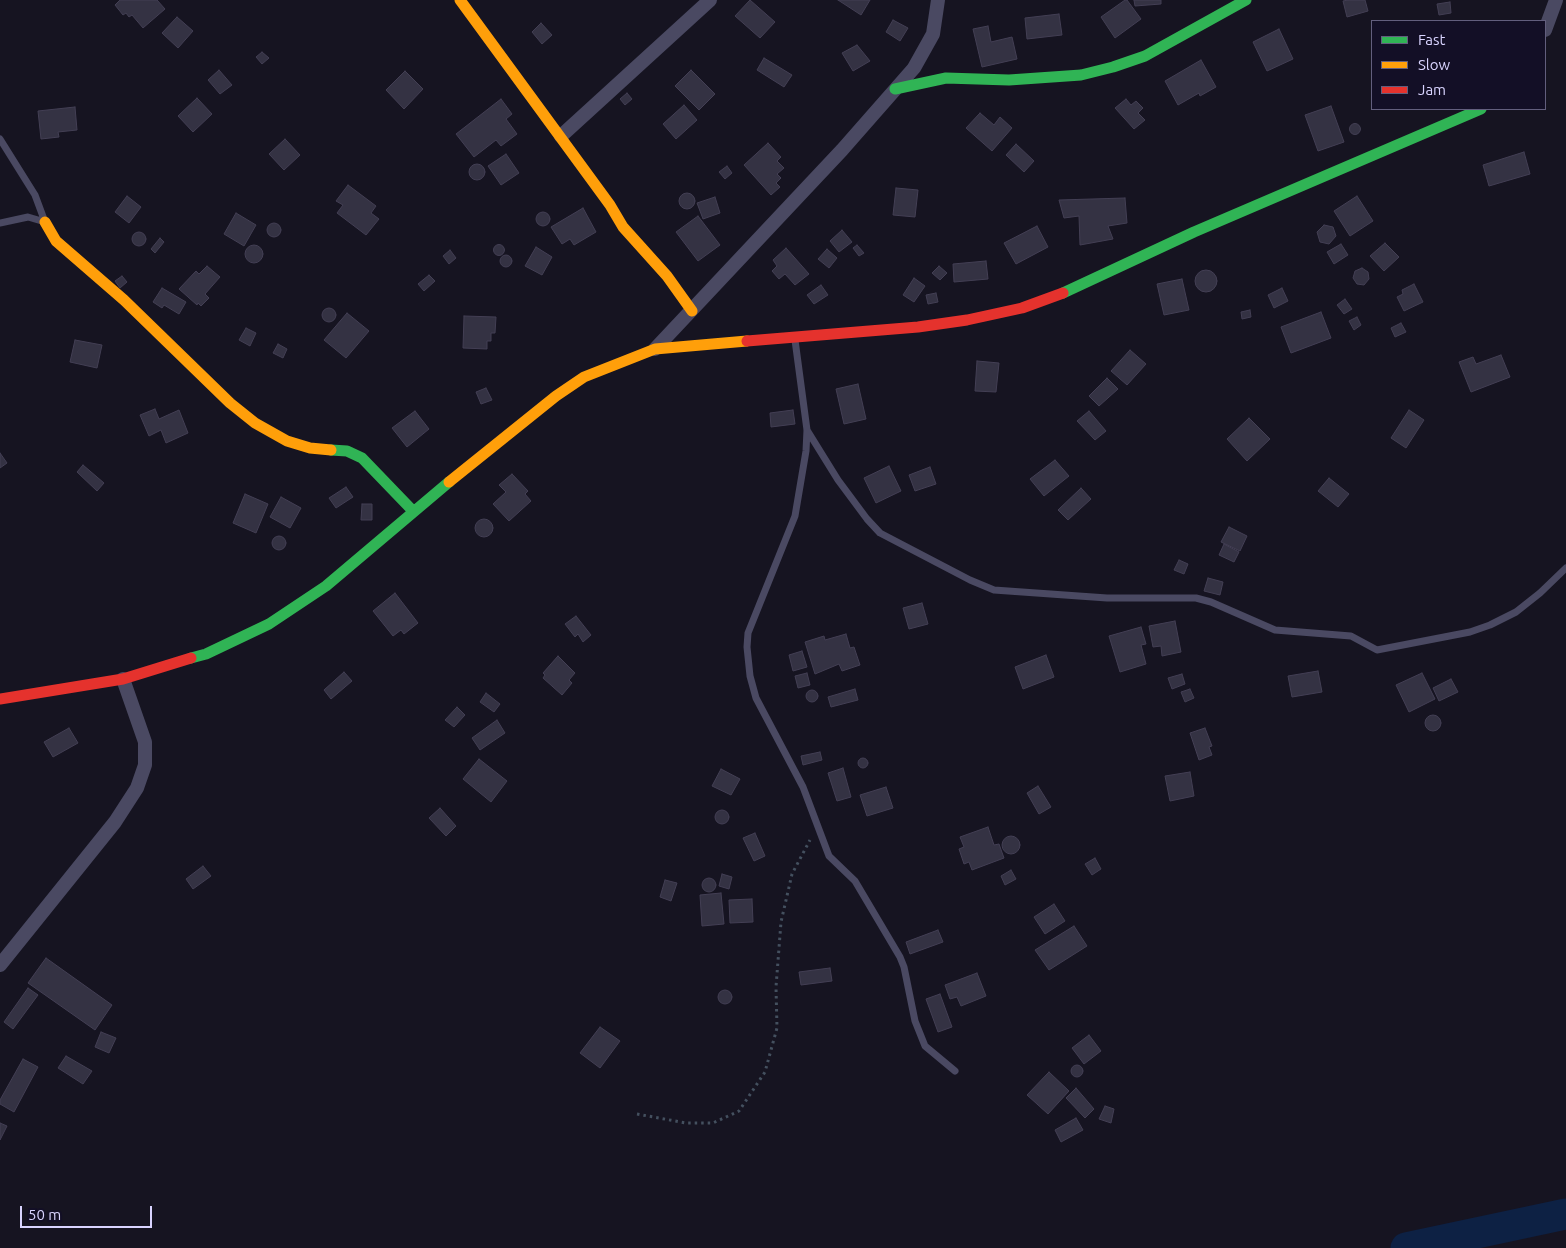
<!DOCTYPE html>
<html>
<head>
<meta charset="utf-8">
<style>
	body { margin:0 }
	#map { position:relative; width:1566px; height:1248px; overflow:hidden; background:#161421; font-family:Ubuntu,sans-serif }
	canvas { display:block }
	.legend { position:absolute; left:1371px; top:20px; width:175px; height:90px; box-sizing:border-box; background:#130f26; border:1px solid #625e7d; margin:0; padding:6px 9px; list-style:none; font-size:15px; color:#d9d4ff }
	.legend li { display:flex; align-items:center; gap:10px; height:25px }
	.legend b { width:25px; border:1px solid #625e7d }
	.scale { position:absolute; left:20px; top:1206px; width:132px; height:22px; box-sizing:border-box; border:2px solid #d9d4ff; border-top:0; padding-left:6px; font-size:15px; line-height:18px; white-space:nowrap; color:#d9d4ff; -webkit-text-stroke:4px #130f26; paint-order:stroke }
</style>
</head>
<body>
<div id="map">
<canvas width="1566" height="1248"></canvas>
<ul class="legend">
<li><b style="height:6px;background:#30b455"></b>Fast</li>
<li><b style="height:6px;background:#ff9f0a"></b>Slow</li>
<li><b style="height:6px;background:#e5322d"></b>Jam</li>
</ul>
<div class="scale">50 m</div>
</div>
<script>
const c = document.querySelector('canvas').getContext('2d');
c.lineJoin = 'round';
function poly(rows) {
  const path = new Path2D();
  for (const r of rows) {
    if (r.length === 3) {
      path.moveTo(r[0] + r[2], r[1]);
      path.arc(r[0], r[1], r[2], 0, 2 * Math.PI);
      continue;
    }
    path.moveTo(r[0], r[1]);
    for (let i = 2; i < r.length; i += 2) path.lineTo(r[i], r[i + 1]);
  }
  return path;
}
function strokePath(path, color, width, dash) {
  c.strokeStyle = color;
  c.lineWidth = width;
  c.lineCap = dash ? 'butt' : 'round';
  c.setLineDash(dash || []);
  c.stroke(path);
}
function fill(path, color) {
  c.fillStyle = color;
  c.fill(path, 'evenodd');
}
const river = poly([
	[1406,1248,1566,1214]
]);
const building = poly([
	[120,0,157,0,165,9,143,28,132,15,129,17,126,13,123,15,115,5,120,0],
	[750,0,775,22,760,38,735,16,750,0],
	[838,0,870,0,861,15,838,0],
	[1125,0,1127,0,1141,19,1115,38,1101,17,1125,0],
	[1134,0,1161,0,1161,4,1135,6,1134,0],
	[1348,0,1365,0,1368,11,1347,17,1343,1,1348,0],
	[1450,2,1451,13,1439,15,1437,4,1450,2],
	[1059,14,1062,35,1027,39,1025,18,1059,14],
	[177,17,193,31,178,48,162,33,177,17],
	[893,20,908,28,900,41,886,32,893,20],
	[541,23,552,35,542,44,532,32,541,23],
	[988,26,991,42,1012,37,1017,59,982,67,973,29,988,26],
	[1279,29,1293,59,1267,71,1253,42,1279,29],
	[857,45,870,61,853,71,842,53,857,45],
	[262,52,269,58,262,64,256,57,262,52],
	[764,58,792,75,784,87,757,70,764,58],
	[1201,60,1216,87,1200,96,1199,93,1178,105,1165,81,1201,60],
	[219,70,232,85,220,94,208,80,219,70],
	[691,70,715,94,699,110,675,86,691,70],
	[405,71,423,89,404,109,386,90,405,71],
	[627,93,632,99,625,105,620,99,627,93],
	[197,98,212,114,193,132,178,116,197,98],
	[501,99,512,114,506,119,517,134,501,146,496,140,474,157,456,134,501,99],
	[1126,99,1131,105,1136,101,1143,108,1138,113,1145,120,1134,129,1115,108,1126,99],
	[684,105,697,120,676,139,663,124,684,105],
	[1331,106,1344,142,1318,151,1305,115,1331,106],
	[75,107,77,130,58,132,59,137,41,139,38,111,75,107],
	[980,113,994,125,1000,117,1012,128,992,151,966,128,980,113],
	[1355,129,5.5],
	[285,139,300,155,284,170,269,154,285,139],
	[768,143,781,157,777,161,784,168,777,174,781,178,776,183,780,187,771,195,744,165,768,143],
	[1016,144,1034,161,1024,172,1006,155,1016,144],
	[1524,152,1530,174,1489,186,1483,165,1524,152],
	[506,154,519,173,501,185,488,166,506,154],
	[477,172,8],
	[727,166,732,173,725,179,719,172,727,166],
	[348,185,376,206,371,213,379,219,366,235,337,213,343,205,336,201,348,185],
	[896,188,918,190,915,217,893,215,896,188],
	[687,201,8],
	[127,196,141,207,129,223,115,212,127,196],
	[1357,196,1373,221,1350,236,1334,211,1357,196],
	[715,197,720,213,703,219,697,203,715,197],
	[1125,198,1127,223,1108,226,1113,239,1080,245,1079,216,1064,218,1059,200,1125,198],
	[583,208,596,232,574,245,570,239,562,244,551,227,583,208],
	[543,219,7],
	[236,213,256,225,244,246,224,234,236,213],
	[698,216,720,245,698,261,676,232,698,216],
	[274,230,7],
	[1324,225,1333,227,1336,236,1329,244,1320,242,1317,232,1324,225],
	[1037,226,1048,247,1016,264,1004,243,1037,226],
	[842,230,852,242,839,252,830,241,842,230],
	[139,239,7],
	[160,238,164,242,155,253,151,249,160,238],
	[1385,243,1399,257,1384,271,1370,256,1385,243],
	[1341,244,1348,255,1334,264,1327,252,1341,244],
	[499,250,5.5],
	[857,245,864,253,859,256,853,248,857,245],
	[254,254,9],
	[536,247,552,257,542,275,525,266,536,247],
	[786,248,809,274,795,285,785,274,779,279,772,271,777,266,773,260,786,248],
	[827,249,837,258,829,268,818,259,827,249],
	[450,250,456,258,449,264,443,256,450,250],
	[506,261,6],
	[986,261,988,279,954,282,953,264,986,261],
	[207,266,220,277,205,294,209,298,201,306,198,303,197,305,179,289,196,271,199,274,207,266],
	[939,266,947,273,940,280,932,273,939,266],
	[1362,268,1368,272,1369,279,1364,285,1357,284,1353,278,1355,271,1362,268],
	[1206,281,11],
	[429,275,435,281,424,291,418,284,429,275],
	[122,276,127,282,120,288,115,281,122,276],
	[914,278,925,286,914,302,903,295,914,278],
	[1182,279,1189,310,1164,315,1157,284,1182,279],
	[1414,284,1423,302,1404,311,1397,297,1403,294,1402,290,1414,284],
	[821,285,828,295,814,304,807,295,821,285],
	[162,288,186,302,179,314,164,305,162,308,153,302,162,288],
	[1282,288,1288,301,1274,308,1268,295,1282,288],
	[936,293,938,302,928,304,926,295,936,293],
	[1345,299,1352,309,1344,314,1337,305,1345,299],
	[329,315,7],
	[1250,310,1251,317,1242,319,1241,312,1250,310],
	[1321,312,1331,338,1291,353,1281,327,1321,312],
	[347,313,369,331,346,358,324,340,347,313],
	[464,316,496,317,495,333,491,333,491,341,487,341,487,349,463,348,464,316],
	[1357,317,1361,325,1354,330,1349,321,1357,317],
	[1401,323,1406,332,1395,337,1391,328,1401,323],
	[246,328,256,333,250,346,239,340,246,328],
	[75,340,102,345,97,368,70,362,75,340],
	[278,344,287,349,283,358,273,353,278,344],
	[1130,350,1146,364,1127,385,1111,371,1130,350],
	[1501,355,1510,377,1471,392,1459,362,1473,357,1476,364,1501,355],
	[977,361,999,363,996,392,975,391,977,361],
	[1107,378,1118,389,1099,406,1089,396,1107,378],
	[858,384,866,419,844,424,836,389,858,384],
	[486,388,492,400,481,404,476,392,486,388],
	[155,409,159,419,179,410,188,433,166,443,161,430,149,436,140,415,155,409],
	[793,410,795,424,771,427,770,413,793,410],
	[1409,410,1424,420,1406,448,1391,438,1409,410],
	[415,411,429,429,407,447,392,428,415,411],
	[1089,411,1106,431,1095,440,1077,421,1089,411],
	[1249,418,1270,439,1247,461,1227,439,1249,418],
	[0,453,7,463,0,468,0,453],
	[1055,460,1069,476,1044,496,1030,479,1055,460],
	[83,465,104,483,97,491,77,472,83,465],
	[889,466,901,491,876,503,864,478,889,466],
	[930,467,936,484,915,491,909,475,930,467],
	[512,474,528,491,525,494,531,501,509,521,493,504,506,492,499,485,512,474],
	[1329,478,1349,494,1338,507,1318,491,1329,478],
	[346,487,353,497,336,508,329,498,346,487],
	[1081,488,1091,499,1068,520,1058,510,1081,488],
	[245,494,268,504,256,533,233,523,245,494],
	[281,497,301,508,290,528,270,517,281,497],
	[362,504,372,504,372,520,361,520,362,504],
	[484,528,9],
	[1229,527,1247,536,1240,551,1221,542,1229,527],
	[279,543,7],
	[1224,544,1239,552,1234,562,1219,555,1224,544],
	[1179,560,1188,564,1184,574,1174,570,1179,560],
	[1208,578,1223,582,1220,595,1204,591,1208,578],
	[395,593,418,623,404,634,401,630,393,636,373,611,395,593],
	[922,603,928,624,909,629,903,608,922,603],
	[576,616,591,635,583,642,578,634,575,637,565,624,576,616],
	[1175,621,1181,652,1162,656,1161,646,1153,647,1149,626,1175,621],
	[1141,627,1146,644,1141,645,1146,664,1120,672,1109,636,1141,627],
	[846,634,850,648,854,647,860,665,842,671,839,664,815,674,805,642,824,636,825,640,846,634],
	[802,651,807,667,793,671,789,655,802,651],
	[1046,655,1054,677,1023,689,1015,667,1046,655],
	[558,656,575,673,569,680,572,683,562,695,543,678,545,675,543,673,558,656],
	[1318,671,1322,692,1292,697,1288,676,1318,671],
	[344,672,352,681,331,699,324,690,344,672],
	[807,673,810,685,798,688,795,676,807,673],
	[1422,673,1435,699,1409,712,1396,685,1422,673],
	[1182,674,1185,684,1172,689,1168,678,1182,674],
	[1451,679,1458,692,1439,701,1433,688,1451,679],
	[855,689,858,700,831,707,828,697,855,689],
	[1190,689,1194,698,1185,702,1181,692,1190,689],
	[812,696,6],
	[486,693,500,704,494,712,480,702,486,693],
	[457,707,465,715,454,727,445,720,457,707],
	[1433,723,8],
	[497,720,505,733,480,750,472,738,497,720],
	[69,728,78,743,53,757,44,742,69,728],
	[1205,728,1212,746,1209,747,1212,755,1199,760,1190,733,1205,728],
	[820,752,822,760,803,765,801,756,820,752],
	[863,763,5],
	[479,759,507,781,491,802,463,779,479,759],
	[843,768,851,797,837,801,828,773,843,768],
	[721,769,740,779,731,795,712,786,721,769],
	[1190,772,1194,796,1170,801,1165,776,1190,772],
	[1038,786,1051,807,1039,814,1027,793,1038,786],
	[886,787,893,808,867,816,860,795,886,787],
	[440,808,456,826,446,836,429,818,440,808],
	[722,817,7],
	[988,827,994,845,999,844,1004,858,972,870,969,862,964,864,959,849,964,847,960,837,988,827],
	[755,833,765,856,754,861,743,838,755,833],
	[1011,845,9],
	[1095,858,1101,869,1092,875,1085,864,1095,858],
	[203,866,211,876,193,889,186,879,203,866],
	[1011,870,1016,879,1005,885,1001,876,1011,870],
	[722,874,732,877,729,889,719,886,722,874],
	[709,885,7],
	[665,880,677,883,671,901,660,897,665,880],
	[721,893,724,924,702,926,700,895,721,893],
	[752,899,753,922,730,923,729,900,752,899],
	[1054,904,1065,921,1045,934,1034,917,1054,904],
	[1074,926,1087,946,1049,970,1035,950,1074,926],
	[938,930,943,942,910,954,906,942,938,930],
	[46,958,112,1005,95,1030,28,983,46,958],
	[830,968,832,981,801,985,799,972,830,968],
	[977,973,986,996,961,1006,957,997,950,999,945,985,977,973],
	[28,988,38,995,13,1029,4,1022,28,988],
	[725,997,7],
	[940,994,952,1027,938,1032,926,999,940,994],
	[600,1027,620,1041,600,1068,580,1053,600,1027],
	[101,1032,116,1038,109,1053,95,1047,101,1032],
	[1089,1035,1101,1051,1084,1064,1072,1048,1089,1035],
	[66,1056,92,1071,83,1084,58,1068,66,1056],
	[23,1059,38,1067,14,1112,0,1104,0,1100,23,1059],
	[1077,1071,6],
	[1049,1072,1069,1091,1048,1114,1027,1095,1049,1072],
	[1076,1088,1094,1109,1085,1118,1066,1098,1076,1088],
	[1105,1106,1114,1109,1111,1123,1099,1119,1105,1106],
	[1076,1118,1083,1130,1061,1142,1055,1130,1076,1118],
	[0,1123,7,1126,0,1140,0,1123]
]);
const path = poly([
	[637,1114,686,1123,713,1123,739,1111,765,1072,777,1028,776,987,781,922,792,874,810,840]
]);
const lane = poly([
	[0,139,35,195,45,222],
	[0,223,28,217,45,222],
	[795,340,807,430,806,451,795,516,748,633,747,647,750,676,756,698,803,787,829,856,855,881,900,957,904,967,915,1021,925,1046,955,1071],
	[807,430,838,480,867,519,880,533,970,580,994,590,1107,598,1196,598,1211,602,1275,630,1351,636,1377,650,1470,632,1490,625,1516,612,1540,593,1566,568]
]);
const street = poly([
	[1545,30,1556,0],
	[561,136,710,0],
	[655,349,842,150,914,68,933,34,938,0],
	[0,965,115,822,137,788,145,765,145,742,123,679]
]);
const fast = poly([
	[895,89,946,78,1009,80,1081,75,1113,67,1145,56,1246,0],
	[1063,293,1194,232,1481,109],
	[331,450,347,451,362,458,413,511],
	[191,658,206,654,269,624,326,586,449,482]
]);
const slow = poly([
	[460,0,610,205,623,227,667,276,692,311],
	[45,222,56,241,124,300,230,403,255,423,287,441,310,448,331,450],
	[449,482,556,396,584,377,655,349,747,341]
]);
const jam = poly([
	[747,341,918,327,967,320,1022,308,1063,293],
	[0,699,123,679,191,658]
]);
strokePath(river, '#0d2144', 31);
fill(building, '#343243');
strokePath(building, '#433f54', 1);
strokePath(path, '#44505f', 3, [2.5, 4]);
strokePath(lane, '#4a4962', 7);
strokePath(street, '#4a4962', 14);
strokePath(fast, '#30b455', 11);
strokePath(slow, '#ff9f0a', 11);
strokePath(jam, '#e5322d', 11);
</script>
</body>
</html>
